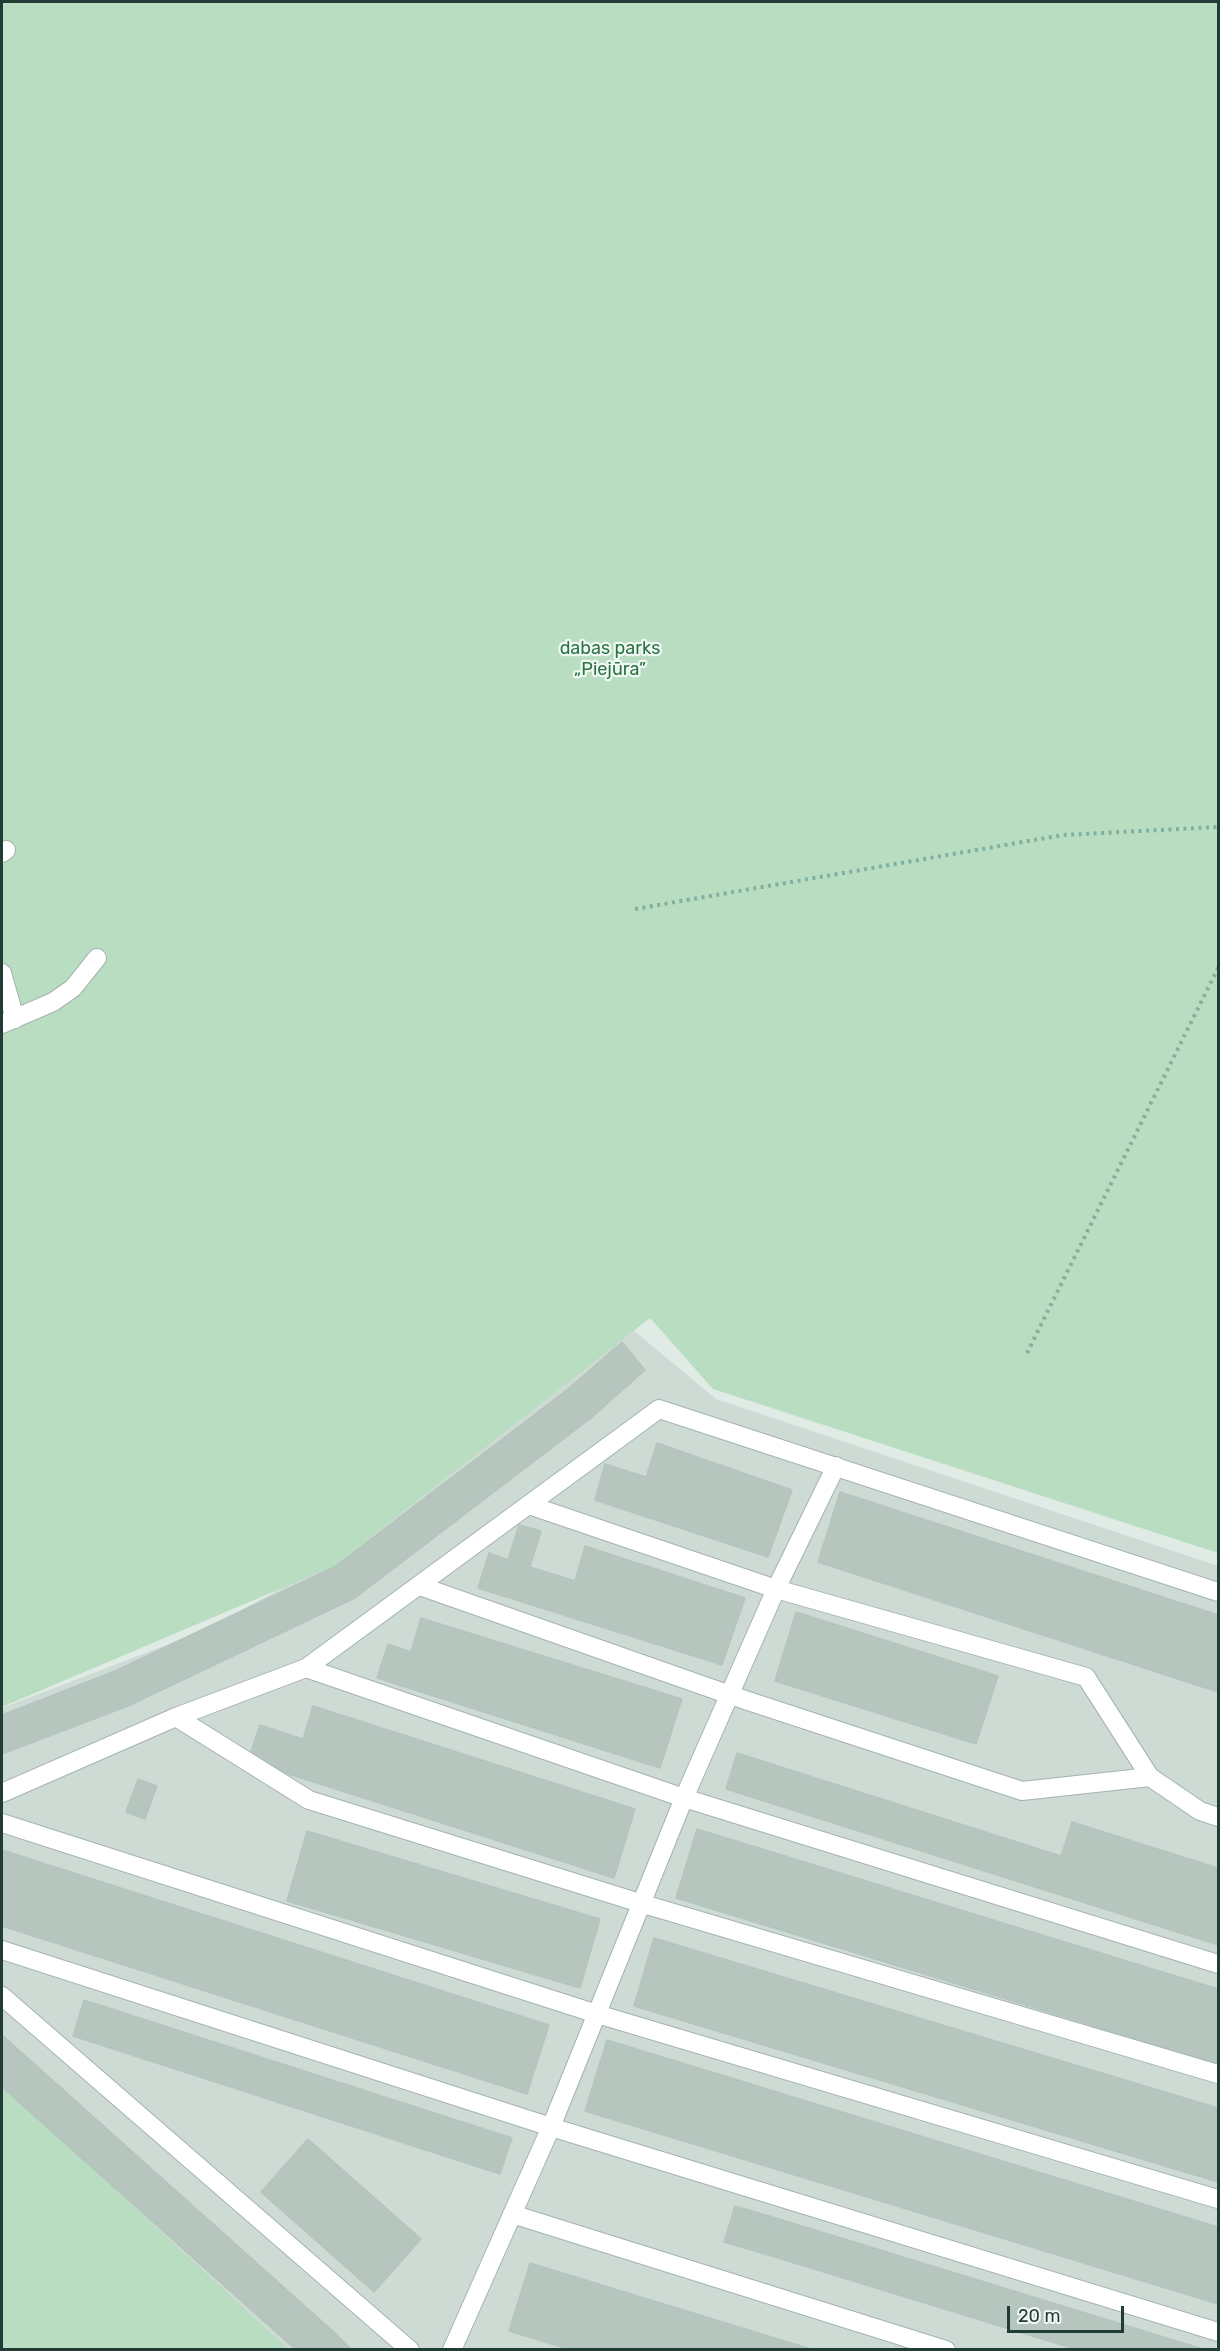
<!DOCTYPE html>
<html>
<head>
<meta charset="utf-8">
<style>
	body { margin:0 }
	#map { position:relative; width:1220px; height:2351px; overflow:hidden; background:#e0ebe6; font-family:Rubik,sans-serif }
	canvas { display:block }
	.frame { position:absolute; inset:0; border:3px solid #213c34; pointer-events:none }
	.scale { position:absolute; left:1007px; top:2306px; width:117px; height:27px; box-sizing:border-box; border:3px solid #213c34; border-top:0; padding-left:8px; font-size:18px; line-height:21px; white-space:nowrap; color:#213c34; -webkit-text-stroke:4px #f1f8f4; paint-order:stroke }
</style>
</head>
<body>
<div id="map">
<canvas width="1220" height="2351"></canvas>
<div class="frame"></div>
<div class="scale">20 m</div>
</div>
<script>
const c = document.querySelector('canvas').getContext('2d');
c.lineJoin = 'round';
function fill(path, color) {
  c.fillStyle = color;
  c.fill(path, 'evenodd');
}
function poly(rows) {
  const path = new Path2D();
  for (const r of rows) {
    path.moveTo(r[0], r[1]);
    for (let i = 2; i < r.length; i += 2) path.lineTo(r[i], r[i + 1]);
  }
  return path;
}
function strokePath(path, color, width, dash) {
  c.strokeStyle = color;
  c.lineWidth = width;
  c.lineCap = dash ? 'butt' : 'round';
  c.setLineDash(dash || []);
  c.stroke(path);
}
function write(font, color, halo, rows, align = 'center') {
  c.font = font + ' Rubik,sans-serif';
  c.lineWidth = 4.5;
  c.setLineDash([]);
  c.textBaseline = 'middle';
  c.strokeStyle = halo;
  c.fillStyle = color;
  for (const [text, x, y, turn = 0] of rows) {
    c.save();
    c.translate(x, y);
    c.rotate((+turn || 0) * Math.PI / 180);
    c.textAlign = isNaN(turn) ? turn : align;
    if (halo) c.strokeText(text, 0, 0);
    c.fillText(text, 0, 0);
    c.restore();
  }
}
const built = poly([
	[627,1325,716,1399,1218,1566,1218,2349,286,2349,2,2088,2,1708,208,1629,285,1586]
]);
const green = poly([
	[2,2,1218,2,1218,1553,713,1389,650,1318,334,1566,2,1707],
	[2,2085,288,2349,2,2349]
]);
const building = poly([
	[622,1342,645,1370,591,1418,355,1598,334,1567,568,1389,622,1342],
	[657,1443,792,1490,768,1557,595,1500,605,1464,646,1477,657,1443],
	[840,1492,1218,1615,1218,1692,818,1562,840,1492],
	[519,1525,541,1531,530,1567,575,1581,585,1546,745,1598,722,1665,478,1588,489,1553,508,1560,519,1525],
	[334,1567,355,1598,128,1706,2,1754,2,1715,115,1671,334,1567],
	[796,1612,998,1676,976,1744,775,1681,796,1612],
	[421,1618,682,1699,660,1768,377,1678,388,1644,411,1652,421,1618],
	[313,1706,635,1809,614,1878,248,1761,260,1725,303,1739,313,1706],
	[737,1753,1061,1856,1072,1822,1218,1868,1218,1945,726,1789,737,1753],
	[138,1779,157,1786,145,1819,126,1812,138,1779],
	[697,1829,1218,1989,1218,2064,676,1898,697,1829],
	[307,1831,600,1919,580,1988,287,1901,307,1831],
	[2,1850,549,2025,527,2094,2,1926,2,1850],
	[654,1938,1218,2108,1218,2182,634,2006,654,1938],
	[84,2000,512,2138,500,2174,73,2036,84,2000],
	[2,2035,335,2333,320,2350,296,2350,2,2087,2,2035],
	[607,2040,1218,2227,1218,2304,585,2111,607,2040],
	[308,2139,421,2239,374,2292,261,2192,308,2139],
	[735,2206,776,2218,765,2254,724,2242,735,2206],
	[776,2218,1206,2350,1078,2350,765,2254,776,2218],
	[530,2263,814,2350,571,2350,509,2331,530,2263],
	[335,2333,352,2350,320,2350,335,2333]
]);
const path = poly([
	[635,909,1063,835,1218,827],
	[1027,1353,1218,968]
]);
const minor = poly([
	[2,853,6,850],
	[2,973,15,1019],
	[2,1024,53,1002,73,988,97,958],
	[529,1505,776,1589,1086,1677,1150,1777,1200,1811,1218,1817],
	[420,1586,730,1695,1022,1791,1150,1777],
	[306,1668,684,1798,1218,1964],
	[176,1717,309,1800,640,1903,1218,2074],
	[2,1793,176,1717,306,1668,659,1409,1218,1592],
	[2,1823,597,2014,1218,2199],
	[2,1950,551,2127,1218,2332],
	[2,1996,410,2350],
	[512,2214,946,2350],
	[452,2350,551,2127,684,1798,776,1589,836,1466]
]);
const parkNames = [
	["dabas parks",610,649],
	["„Piejūra”",610,670]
];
fill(built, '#cedbd5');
fill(green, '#b9ddc1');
fill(building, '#b6c6bf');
strokePath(building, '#b3c5bd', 1.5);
strokePath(minor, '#a3b3ad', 20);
strokePath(path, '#80b09f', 4, [3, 4.5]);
strokePath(minor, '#fff', 18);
write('18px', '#2a7444', '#f1f8f4', parkNames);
</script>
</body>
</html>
